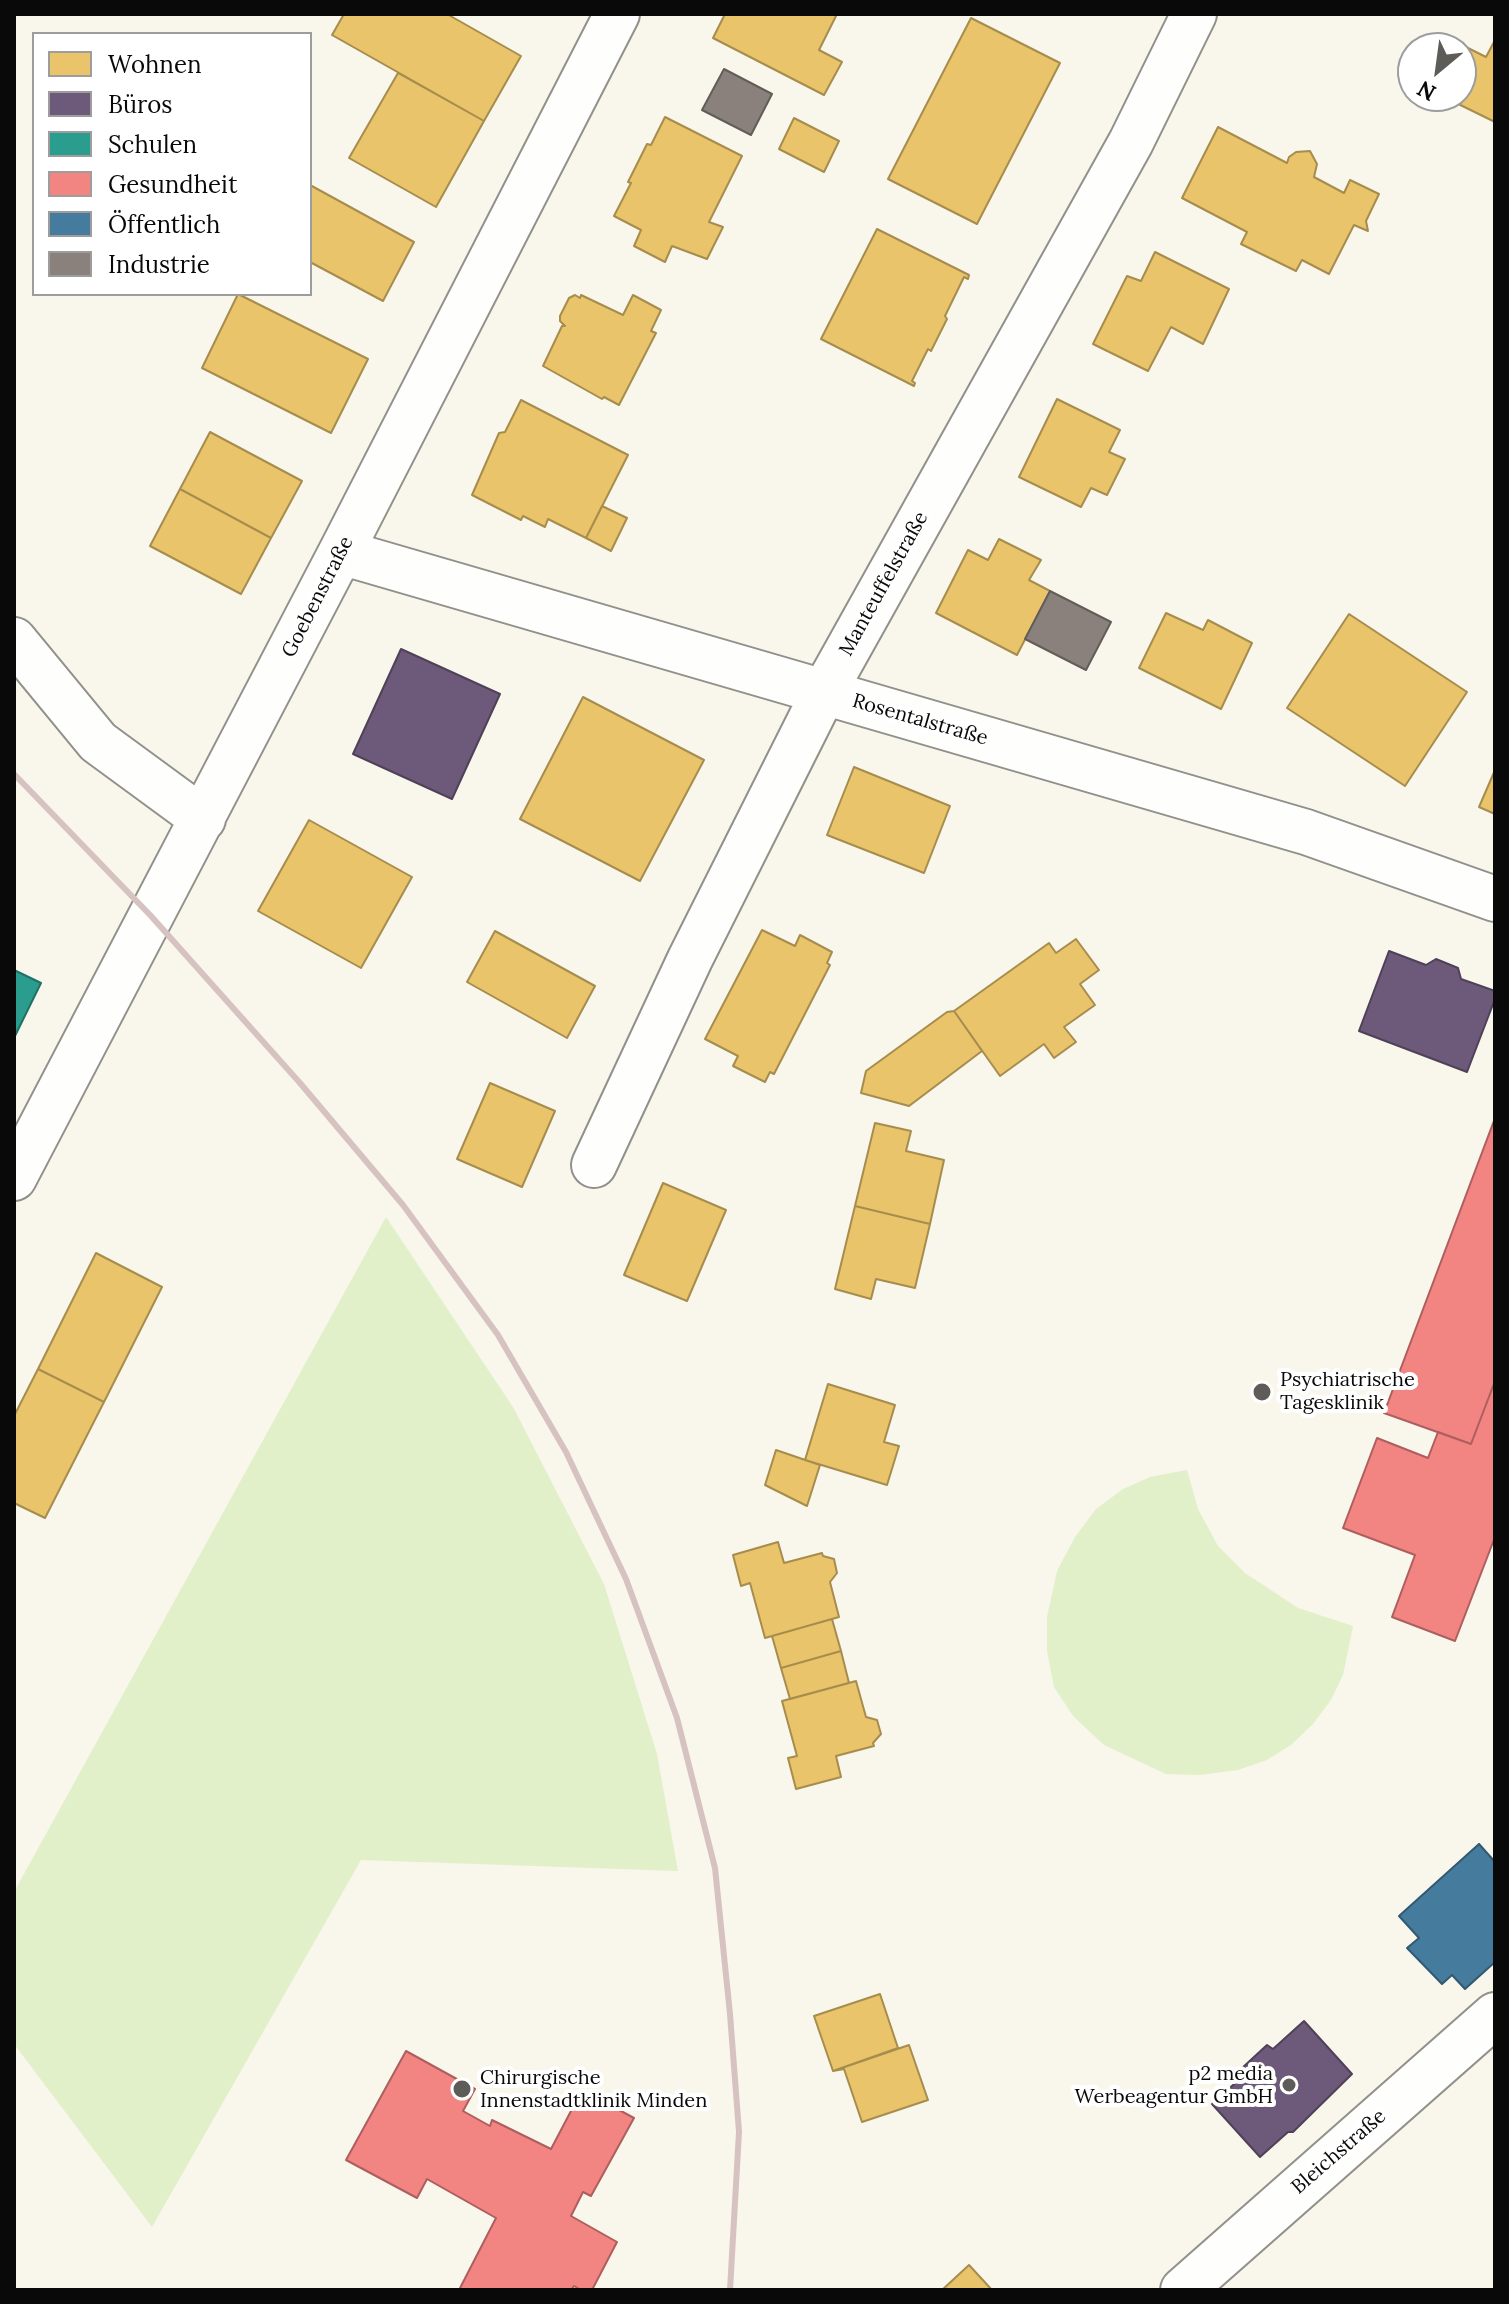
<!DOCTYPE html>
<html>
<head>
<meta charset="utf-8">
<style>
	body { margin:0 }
	#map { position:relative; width:1509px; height:2304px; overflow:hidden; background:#f9f6ec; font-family:Lora,serif }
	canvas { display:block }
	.frame { position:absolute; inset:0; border:16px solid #090909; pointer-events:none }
	.legend { position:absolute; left:32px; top:32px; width:280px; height:264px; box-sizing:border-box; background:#fff; border:2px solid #9d9d9d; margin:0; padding:10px 14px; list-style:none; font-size:24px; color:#090909 }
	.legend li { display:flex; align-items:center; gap:16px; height:40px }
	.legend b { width:40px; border:2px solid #9d9d9d }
	.north { position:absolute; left:1397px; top:32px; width:80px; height:80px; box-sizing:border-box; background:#fff; border:2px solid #9d9d9d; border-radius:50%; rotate:209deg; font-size:22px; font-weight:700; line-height:32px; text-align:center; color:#090909 }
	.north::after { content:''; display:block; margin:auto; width:28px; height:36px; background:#5d5c58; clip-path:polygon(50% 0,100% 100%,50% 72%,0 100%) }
</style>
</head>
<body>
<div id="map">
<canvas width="1509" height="2304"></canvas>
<div class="frame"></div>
<ul class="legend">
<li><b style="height:22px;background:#e9c46a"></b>Wohnen</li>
<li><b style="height:22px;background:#6d597a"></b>Büros</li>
<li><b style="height:22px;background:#2a9d8f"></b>Schulen</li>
<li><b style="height:22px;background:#f28482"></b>Gesundheit</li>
<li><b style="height:22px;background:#457b9d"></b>Öffentlich</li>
<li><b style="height:22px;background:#8a817c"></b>Industrie</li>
</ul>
<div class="north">N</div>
</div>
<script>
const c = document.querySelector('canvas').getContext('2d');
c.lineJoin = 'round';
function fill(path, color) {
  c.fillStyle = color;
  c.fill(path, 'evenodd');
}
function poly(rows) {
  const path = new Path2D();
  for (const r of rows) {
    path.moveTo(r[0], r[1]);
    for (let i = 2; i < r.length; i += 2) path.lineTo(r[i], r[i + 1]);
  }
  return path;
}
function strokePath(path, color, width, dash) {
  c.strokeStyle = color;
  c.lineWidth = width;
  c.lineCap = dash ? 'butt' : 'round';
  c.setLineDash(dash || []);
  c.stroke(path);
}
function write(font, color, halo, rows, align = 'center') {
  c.font = font + ' Lora,serif';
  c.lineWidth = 8;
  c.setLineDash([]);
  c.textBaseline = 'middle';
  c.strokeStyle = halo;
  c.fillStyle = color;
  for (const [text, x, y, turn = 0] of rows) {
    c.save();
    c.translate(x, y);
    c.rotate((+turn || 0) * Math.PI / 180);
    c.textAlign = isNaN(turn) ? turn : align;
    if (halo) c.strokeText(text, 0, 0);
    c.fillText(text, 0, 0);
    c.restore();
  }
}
const green = poly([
	[386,1217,513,1407,604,1584,657,1754,678,1871,361,1860,152,2227,14,2044,14,1892],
	[1187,1470,1198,1509,1218,1546,1245,1573,1298,1608,1353,1626,1343,1675,1331,1700,1313,1724,1291,1745,1267,1760,1238,1770,1200,1775,1166,1774,1104,1745,1073,1716,1054,1687,1047,1651,1047,1617,1057,1571,1075,1537,1096,1509,1123,1489,1150,1477]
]);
const homes = poly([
	[344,14,447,14,521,56,484,121,332,35,344,14],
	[725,14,837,14,819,50,842,62,824,95,713,38,725,14],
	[971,18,1060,63,977,224,888,179,971,18],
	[1495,40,1495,122,1442,96,1461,96,1461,56,1466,47,1486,57,1495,40],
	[398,73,484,121,436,207,349,158,398,73],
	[665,117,742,156,709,222,723,227,707,259,672,246,665,262,634,246,641,230,614,216,631,183,628,182,647,144,651,145,665,117],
	[794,118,839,141,824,172,779,149,794,118],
	[1218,127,1287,163,1289,157,1296,152,1310,151,1317,164,1314,177,1344,193,1350,180,1379,194,1366,221,1368,231,1354,225,1329,274,1302,260,1296,271,1241,244,1247,232,1182,198,1218,127],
	[310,185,414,242,383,301,310,262,310,185],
	[877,229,969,275,968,279,964,277,945,316,947,319,931,351,928,349,912,381,915,383,914,386,821,339,877,229],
	[1155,252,1229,289,1203,344,1171,327,1148,371,1093,344,1127,276,1141,281,1155,252],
	[238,294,368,359,331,433,202,368,238,294],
	[575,295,580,298,581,295,623,315,633,295,661,310,651,331,656,333,619,405,604,397,602,399,543,366,562,326,565,326,560,321,560,316,569,298,575,295],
	[1057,399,1120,430,1109,452,1125,459,1107,495,1091,488,1081,507,1019,477,1057,399],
	[521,400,628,455,586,538,548,519,545,527,523,516,521,520,472,495,499,433,505,432,521,400],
	[210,432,302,481,271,538,180,489,210,432],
	[180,489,271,538,241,594,150,546,180,489],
	[602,506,627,518,611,551,586,538,602,506],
	[999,539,1041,560,1029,580,1050,591,1017,655,936,613,968,550,988,560,999,539],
	[1166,613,1203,630,1208,620,1252,643,1221,709,1139,668,1166,613],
	[1349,614,1467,692,1405,786,1287,708,1349,614],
	[583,697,704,760,640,881,520,819,583,697],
	[854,767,950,806,924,873,827,835,854,767],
	[1495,770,1495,814,1479,807,1495,770],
	[309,820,412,877,361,968,258,911,309,820],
	[762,930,795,946,800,935,832,952,827,963,830,965,774,1074,770,1072,765,1082,733,1066,738,1056,705,1039,762,930],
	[495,931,595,986,567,1038,467,982,495,931],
	[1076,939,1099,970,1080,984,1095,1005,1064,1027,1076,1042,1054,1058,1044,1044,1000,1076,954,1011,1049,943,1056,953,1076,939],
	[954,1011,982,1051,909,1106,861,1093,866,1071,947,1012,954,1011],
	[490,1083,555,1111,522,1187,457,1159,490,1083],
	[875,1123,911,1131,906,1151,944,1160,930,1224,855,1206,875,1123],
	[663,1183,726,1210,687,1301,624,1275,663,1183],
	[855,1206,930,1224,915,1288,876,1279,871,1299,835,1289,855,1206],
	[96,1253,162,1287,104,1402,38,1369,96,1253],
	[38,1369,104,1402,45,1518,14,1503,14,1416,38,1369],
	[828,1384,895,1405,884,1442,899,1446,887,1485,805,1460,828,1384],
	[776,1450,820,1465,807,1506,765,1485,776,1450],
	[778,1542,784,1563,822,1553,823,1556,834,1559,837,1573,830,1582,839,1617,765,1638,750,1583,741,1586,733,1555,778,1542],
	[832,1619,841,1651,781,1668,772,1636,832,1619],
	[841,1651,849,1683,790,1699,781,1668,841,1651],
	[856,1681,866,1717,877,1720,881,1734,873,1743,874,1746,836,1756,841,1777,796,1789,788,1758,797,1756,782,1701,856,1681],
	[880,1994,898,2048,833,2071,814,2016,880,1994],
	[909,2045,928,2100,862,2122,844,2069,833,2071,909,2045],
	[969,2265,992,2290,942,2290,969,2265]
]);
const offices = poly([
	[401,649,500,694,452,799,353,754,401,649],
	[1389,951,1426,965,1436,959,1458,968,1461,979,1495,991,1495,999,1467,1072,1359,1031,1389,951],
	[1304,2021,1352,2074,1293,2132,1288,2132,1260,2157,1212,2104,1243,2076,1241,2069,1267,2045,1273,2049,1304,2021]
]);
const schools = poly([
	[14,970,41,983,14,1038,14,970]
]);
const health = poly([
	[1495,1118,1495,1381,1471,1444,1384,1413,1495,1118],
	[1495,1381,1495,1537,1455,1641,1392,1617,1415,1555,1343,1528,1377,1438,1428,1458,1438,1432,1471,1444,1495,1381],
	[406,2051,475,2089,463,2111,490,2126,492,2120,551,2149,582,2090,634,2118,591,2196,583,2192,571,2216,617,2242,592,2290,581,2290,574,2286,571,2290,459,2290,496,2218,427,2179,417,2198,346,2160,406,2051]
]);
const public = poly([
	[1479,1844,1495,1862,1495,1962,1465,1989,1452,1975,1442,1984,1407,1948,1419,1938,1399,1916,1479,1844]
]);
const industry = poly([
	[724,69,772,94,751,135,702,110,724,69],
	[1050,591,1111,622,1086,670,1025,639,1050,591]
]);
const street = poly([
	[341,552,1306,832,1495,899],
	[14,640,98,742,203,819],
	[594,1165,690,959,824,692,1131,142,1194,14],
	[14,1178,341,552,617,14],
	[1183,2290,1495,2015]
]);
const rail = poly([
	[14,774,151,916,300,1083,403,1205,498,1335,566,1452,626,1579,677,1718,715,1868,730,2014,739,2132,730,2290]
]);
const markers = [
	[1262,1392,10,"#5d5c58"],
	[1289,2085,8,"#5d5c58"],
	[462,2089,10,"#5d5c58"]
];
const streetNames = [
	["Manteuffelstraße",884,584,-61],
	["Goebenstraße",318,597,-63],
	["Rosentalstraße",920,720,16],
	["Bleichstraße",1339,2152,-41]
];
const poiNames = [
	["Psychiatrische",1280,1380],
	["Tagesklinik",1280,1403],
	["p2 media",1273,2074,"right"],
	["Werbeagentur GmbH",1273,2097,"right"],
	["Chirurgische",480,2078],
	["Innenstadtklinik Minden",480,2101]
];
fill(green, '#e1f0c9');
fill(homes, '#e9c46a');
strokePath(homes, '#a68c4d', 2);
fill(offices, '#6d597a');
strokePath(offices, '#4f4158', 2);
fill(schools, '#2a9d8f');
strokePath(schools, '#207167', 2);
fill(health, '#f28482');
strokePath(health, '#ac5f5e', 2);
fill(public, '#457b9d');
strokePath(public, '#335971', 2);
fill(industry, '#8a817c');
strokePath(industry, '#635d5a', 2);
strokePath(street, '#91908b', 48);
strokePath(street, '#fefefc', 44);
strokePath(rail, '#d7c2c2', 6);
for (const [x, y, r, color] of markers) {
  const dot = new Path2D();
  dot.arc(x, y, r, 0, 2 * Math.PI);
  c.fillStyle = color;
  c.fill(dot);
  strokePath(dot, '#fff', 3);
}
write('20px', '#090909', '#fff', streetNames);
write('20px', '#090909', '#fff', poiNames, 'left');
</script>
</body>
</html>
